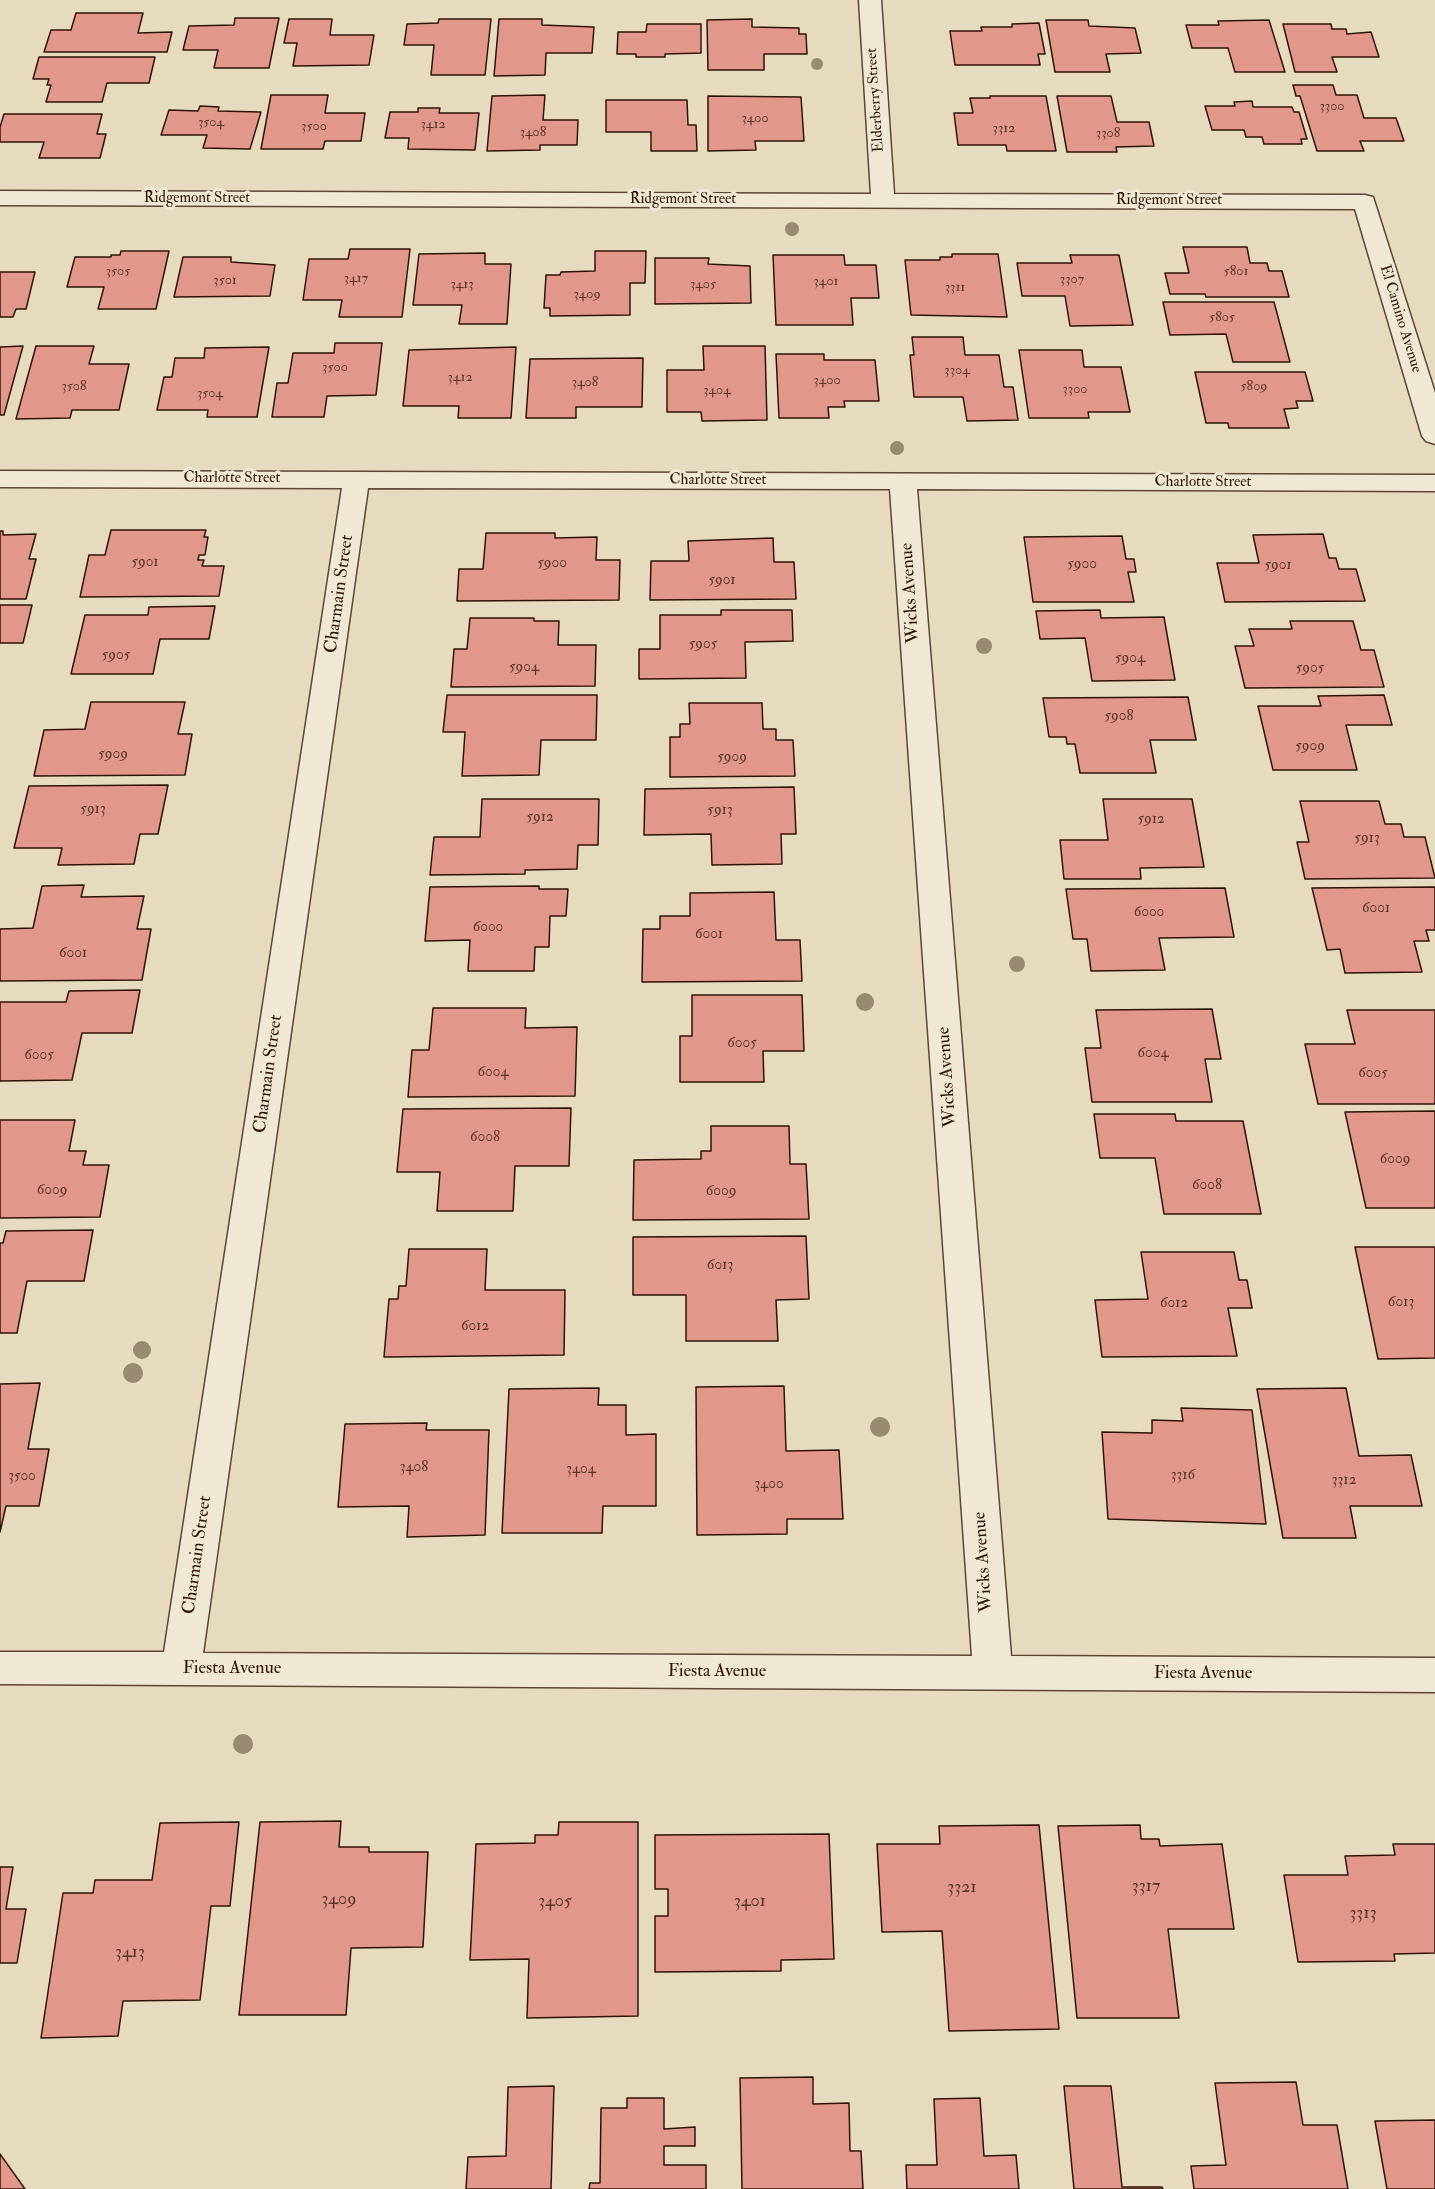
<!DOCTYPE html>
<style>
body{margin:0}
canvas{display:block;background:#e6dbbe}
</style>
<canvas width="1435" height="2189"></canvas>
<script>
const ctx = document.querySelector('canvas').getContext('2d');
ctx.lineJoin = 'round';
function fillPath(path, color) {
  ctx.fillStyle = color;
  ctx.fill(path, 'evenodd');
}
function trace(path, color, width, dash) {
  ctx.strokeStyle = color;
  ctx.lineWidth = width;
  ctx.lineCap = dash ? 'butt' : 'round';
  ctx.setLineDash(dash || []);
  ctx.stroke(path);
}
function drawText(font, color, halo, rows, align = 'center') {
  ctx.font = font + ' "IM FELL Double Pica",serif';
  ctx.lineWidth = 6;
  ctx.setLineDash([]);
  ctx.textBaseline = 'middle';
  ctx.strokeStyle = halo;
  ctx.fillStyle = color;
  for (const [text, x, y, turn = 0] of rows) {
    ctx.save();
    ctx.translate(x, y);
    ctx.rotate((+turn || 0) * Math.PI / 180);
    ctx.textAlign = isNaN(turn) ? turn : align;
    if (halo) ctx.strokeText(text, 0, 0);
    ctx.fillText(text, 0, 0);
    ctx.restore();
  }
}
const building = new Path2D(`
 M76,13H143L138,33L172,32L167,52H44L51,30H71Z
 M235,18H279L269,68H214L218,50H183L189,26L234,25Z
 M289,19H332L330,35H374L369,65L293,66L297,43H284Z
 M439,19H491L485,75H431L434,45H404L407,24L438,23Z
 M499,19H542V25L594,27L592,53H546L545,75L494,76Z
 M752,19V27L799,28V34H806L807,54H764V70H708L707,20Z
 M1046,20H1088L1089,26L1135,28L1141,53L1106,54L1110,72H1055Z
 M1269,20L1285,72H1235L1228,48H1192L1186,25H1219L1218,21Z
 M1039,23L1045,54H1038L1040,65H955L950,31H982L981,27H1012V24Z
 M647,24H701V53L665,54V57H636V54H617L618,32H646Z
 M1283,24H1331L1332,29H1346L1347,34L1371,32L1379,57H1332L1337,72H1295Z
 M39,57H155L149,83H107L102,102H46L51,85H47L49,79H33Z
 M1293,85H1333L1336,95H1357L1364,118H1396L1404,141H1360L1364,151H1317L1300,96H1296Z
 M271,95H328L325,113H365L361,141H325L323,149H261Z
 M545,95L543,120H578L577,145H540V150L487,151L492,96Z
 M708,96L801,97L804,141H755L756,150L708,151Z
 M990,96H1046L1056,151H1007L1006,145H958L954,113H973L970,98H990Z
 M1057,96H1111L1117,122H1149L1154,146L1116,147L1117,152H1067Z
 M606,100H687L688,125H696L697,151H651V132H606Z
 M1252,101L1253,107H1292L1294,112H1299L1307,139H1301L1302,144H1264L1262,137H1246L1244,130H1212L1205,106H1235L1234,102Z
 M200,106L219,107L218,111L261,112L250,149L203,148L207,135H161L169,110L198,111Z
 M418,108H440L439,113H479L475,150L408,149L409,138H385L390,112H418Z
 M4,114H102L97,134H106L100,158H39L44,142H0V127Z
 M1183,247H1247L1250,263H1267L1269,271H1282L1289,297H1206L1205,294H1170L1165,273H1189Z
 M350,249H410L402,317H339L342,300H303L309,259H348Z
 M121,251H169L156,309H98L104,287H67L75,257H111V255H120Z
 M595,251H646L645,283H630V315L550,316V308H544L546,275H560L561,272L595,271Z
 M485,253V264H511L507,324H459L462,305H413L419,254Z
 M952,254H998L1007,317L911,315L905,260H940V257H952Z
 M773,255H844L845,265H876L879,298H851L853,325H776Z
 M1070,255H1119L1133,325L1070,326L1065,296H1022L1017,263H1072Z
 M183,257H231V262L275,265L270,296L174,297Z
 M655,258H709L708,264L750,266L751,303L655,304Z
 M0,272H35L26,309H16L13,317H0Z
 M1163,302H1274L1290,362H1233L1226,334L1170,335Z
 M912,337H963L965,355H999L1004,387H1013L1018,420L967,421L963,397H914L910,355H914Z
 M335,343H382L376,395L327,396L324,417H272L277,383H288L293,353H334Z
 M23,346L4,415H0V347Z
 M36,346H94L89,364H129L119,410H72L70,418L16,419Z
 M703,346H765L767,420L702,421L701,412H667V370H704Z
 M269,347L257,417H207L208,410H157L164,377H172L175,358H204L205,348Z
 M516,347L511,418H458L459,406H403L409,350Z
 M1019,350H1082L1084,367H1121L1130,412H1088L1089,418H1029Z
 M776,354H824V360H875L879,401H844L845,407H828L829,418H779Z
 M643,358L642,407H576V418H526L530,359Z
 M1195,372H1305L1313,401H1296L1298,408L1284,409L1289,428H1229L1228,423H1206Z
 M111,530H206L204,537H208L205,555H199L198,560H204L202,566H224L219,596L80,597L89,555H105Z
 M0,531H3V535L36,534L29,559H36L26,599H0Z
 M486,533H555V538L597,537L596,560H620L619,600L457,601L459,569H483Z
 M1323,534L1329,558H1336L1339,569H1356L1365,601L1225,602L1217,563H1259L1253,535Z
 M1122,536L1126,559H1134L1136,572H1128L1134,602H1033L1024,537Z
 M773,538L774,562H794L796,599L650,600L651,561H689L688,541Z
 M0,605H32L23,643H0Z
 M215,606L209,639H160L153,674H71L85,615H148L149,607Z
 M721,610H792L793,641L745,642L746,678L639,679V649H660V615H721Z
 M1100,610L1101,618L1164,617L1175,680L1092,681L1085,638L1040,639L1036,611Z
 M470,618H534V621H559L558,645H596L595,686L451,687L454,649H467Z
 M1290,621H1353L1361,650H1374L1384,687L1245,688L1235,646H1254L1249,629H1292Z
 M447,695H597L596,740H541L539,775L462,776L465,732H443Z
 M1384,695L1392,725H1346L1357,770H1273L1258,706H1321L1318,696Z
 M1188,697L1196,740H1150L1156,773H1080L1075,744H1067L1066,737H1049L1043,698Z
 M91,702H185L178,734H192L185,775L34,776L44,730L85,729Z
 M689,703H762L763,729H776V740H793L795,776L670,777V737H680V724H690Z
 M168,785L158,834H140L134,864L58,865L62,848H14L29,786Z
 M794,787L796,834H781L782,864L712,865L711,834L644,835L645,789Z
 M482,799H599L598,845H578L577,869L525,870V874L430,875L434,837H480Z
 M1103,799H1192L1204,867L1140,868L1141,879H1064L1060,840H1108Z
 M1300,801H1379L1385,824H1401L1404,837H1425L1435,878L1305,879L1297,842H1309Z
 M84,885L81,897L144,896L137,929H151L142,980L0,981V929L33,928L42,886Z
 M539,886V889H568L566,916H550L549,947H535L534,971H468L470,940L425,941L430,887Z
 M1435,887V930H1426L1429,941H1414L1422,972L1345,973L1340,949L1327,950L1312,888Z
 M1225,888L1234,937L1159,938L1165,970L1091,971L1087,939H1073L1066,889Z
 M774,892L776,940H800L802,981L642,982L643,929H660V916H690V893Z
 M140,990L132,1033H82L72,1080L0,1081V1002H66L69,991Z
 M692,995H802L804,1051H763L764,1082H680V1036H692Z
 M433,1008H526L525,1028L577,1027L575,1096L408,1097L412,1050H429Z
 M1212,1009L1221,1059H1205L1212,1102H1092L1085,1048H1101L1096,1010Z
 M1347,1010H1435V1104H1318L1305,1044H1355Z
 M571,1108L569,1166H515L513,1211H437L440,1172H397L403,1109Z
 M1435,1111V1208H1366L1345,1112Z
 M1094,1114H1175L1176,1121H1243L1261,1214H1164L1155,1158H1100Z
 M0,1120H75L69,1151H86L83,1165H109L100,1217L0,1218Z
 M711,1126H789L790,1164H806L809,1219L633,1220L634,1160L701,1159V1151H711Z
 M93,1230L84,1281H27L17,1333H0V1243H3L6,1231Z
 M806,1236L809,1299L776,1300L778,1341H686V1295H633V1237Z
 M1355,1247H1435V1358L1378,1359Z
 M409,1249H487L485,1290H565L564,1355L384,1357L389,1299H398L399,1286H406Z
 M1141,1252H1234L1239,1280H1247L1252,1308H1228L1237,1356L1102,1357L1095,1300L1148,1299Z
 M40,1383L28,1449H49L39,1506H6L0,1532V1384Z
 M784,1386L786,1451L839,1450L843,1519H787V1534L697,1535L696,1387Z
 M599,1388L598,1405H626V1435L656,1434V1506H603L602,1533H502L509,1389Z
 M1346,1388L1359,1456L1411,1455L1422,1506H1350L1356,1538H1283L1257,1389Z
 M1181,1408L1252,1410L1266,1524L1108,1519L1102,1432L1152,1433V1420L1183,1421Z
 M427,1423L426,1430H489L485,1535L407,1537L409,1506L338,1507L345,1424Z
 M341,1821L339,1847H369V1852H428L423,1947L351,1948L346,2015H239L260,1822Z
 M239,1822L230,1906H211L200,2000L123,2001L118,2036L41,2038L63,1893H93L95,1880H152L160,1823Z
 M559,1822H638V2016L527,2018L529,1959L470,1960L476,1844L535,1843V1835H558Z
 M1039,1825L1059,2029L949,2031L942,1931L882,1932L877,1844H940L939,1826Z
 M1140,1825L1141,1839H1159L1160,1846L1222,1844L1234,1929H1168L1179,2018H1077L1058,1826Z
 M829,1834L834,1959L781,1960V1971L655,1972V1916H668V1889H655V1835Z
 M1393,1844H1435V1953L1394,1954L1395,1961L1298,1962L1284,1875H1348L1345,1856L1395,1855Z
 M0,1867H13L6,1909H26L17,1963H0Z
 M813,2077V2104L849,2103L850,2151H861L863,2189H742L740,2078Z
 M1296,2082L1303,2125H1337L1348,2189H1194L1191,2166L1226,2165L1215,2083Z
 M554,2086L551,2189H466L468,2157L506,2156L508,2087Z
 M1064,2086H1111L1122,2187H1162L1163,2189H1074Z
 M627,2098H664V2129L695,2127V2146H664V2165H706V2189H589L590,2183H600L601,2108H627Z
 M980,2098L984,2156L1016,2155L1019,2189H907L906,2165H937L934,2099Z
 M1435,2120V2189H1387L1375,2121Z
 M0,2154L25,2189H0Z`);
fillPath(building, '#e1988b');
trace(building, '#301307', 1.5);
const street = new Path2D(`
 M859,0H881L894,194L1365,195L1373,197L1435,393V444L1426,441L1422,436L1355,209L0,205V191L871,194Z
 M0,471L1435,475V491L917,489L1011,1656L1435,1658V1692L0,1684V1652H164L342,488L0,487ZM368,488L890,489L972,1656L203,1653Z`);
trace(street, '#5e4535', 3);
fillPath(street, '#efe8d5');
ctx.fillStyle = '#978a70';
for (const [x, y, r] of [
 [817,64,6],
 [792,229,7],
 [897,448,7],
 [984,646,8],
 [1017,964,8],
 [865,1002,9],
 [142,1350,9],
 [133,1373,10],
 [880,1427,10],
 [243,1744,10]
]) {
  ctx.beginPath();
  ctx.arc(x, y, r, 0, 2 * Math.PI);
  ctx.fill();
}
drawText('14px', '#5c3428', null, [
 ["3300",1332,107],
 ["3400",755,119],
 ["3504",211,123],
 ["3412",433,125],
 ["3500",314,127],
 ["3312",1004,129],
 ["3408",533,133],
 ["3308",1108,134],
 ["3505",118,272],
 ["5801",1236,272],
 ["3417",356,279],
 ["3307",1072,280],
 ["3501",225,281],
 ["3401",826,282],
 ["3413",462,285],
 ["3405",703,285],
 ["3311",955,288],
 ["3409",587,295],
 ["5805",1222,318],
 ["3500",335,368],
 ["3304",957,371],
 ["3412",460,378],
 ["3400",827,381],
 ["3408",585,383],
 ["3508",74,387],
 ["5809",1254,387],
 ["3300",1075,390],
 ["3404",717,391],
 ["3504",210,394]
]);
drawText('15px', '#301307', '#efe8d5', [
 ["Elderberry Street",876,100,-94],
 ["Ridgemont Street",197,199],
 ["Ridgemont Street",683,200],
 ["Ridgemont Street",1169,201],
 ["El Camino Avenue",1400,319,73],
 ["Charlotte Street",232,479],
 ["Charlotte Street",718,481],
 ["Charlotte Street",1203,483]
]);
drawText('15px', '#5c3428', null, [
 ["5901",145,563],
 ["5900",552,564],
 ["5900",1082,565],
 ["5901",1278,566],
 ["5901",722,581],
 ["5905",703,645],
 ["5905",116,656],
 ["5904",1130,659],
 ["5904",524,668],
 ["5905",1310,669],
 ["5908",1119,717],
 ["5909",1310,747],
 ["5909",113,755],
 ["5909",732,758],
 ["5913",93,810],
 ["5913",720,811],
 ["5912",540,818],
 ["5912",1151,820],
 ["5913",1367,839],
 ["6001",1376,909],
 ["6000",1149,913],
 ["6000",488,928],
 ["6001",709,935],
 ["6001",73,954],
 ["6005",742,1044],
 ["6004",1153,1054],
 ["6005",39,1056],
 ["6004",493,1073],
 ["6005",1373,1074],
 ["6008",485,1138],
 ["6009",1395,1160],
 ["6008",1207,1186],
 ["6009",52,1191],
 ["6009",721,1192],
 ["6013",720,1266],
 ["6013",1401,1303],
 ["6012",1174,1304],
 ["6012",475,1327],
 ["3408",414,1468],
 ["3404",581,1470],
 ["3316",1183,1476],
 ["3500",22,1477],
 ["3312",1344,1481],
 ["3400",769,1485]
]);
drawText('18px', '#301307', '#efe8d5', [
 ["Wicks Avenue",911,593,-94],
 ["Charmain Street",340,594,-82],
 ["Charmain Street",269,1074,-82],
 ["Wicks Avenue",948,1077,-94],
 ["Charmain Street",198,1555,-82],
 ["Wicks Avenue",984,1562,-94],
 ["Fiesta Avenue",232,1669],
 ["Fiesta Avenue",717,1672],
 ["Fiesta Avenue",1203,1674]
]);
drawText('18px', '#5c3428', null, [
 ["3317",1146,1887],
 ["3321",962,1888],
 ["3409",339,1900],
 ["3405",555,1902],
 ["3401",750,1902],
 ["3313",1363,1914],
 ["3413",130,1953]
]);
</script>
